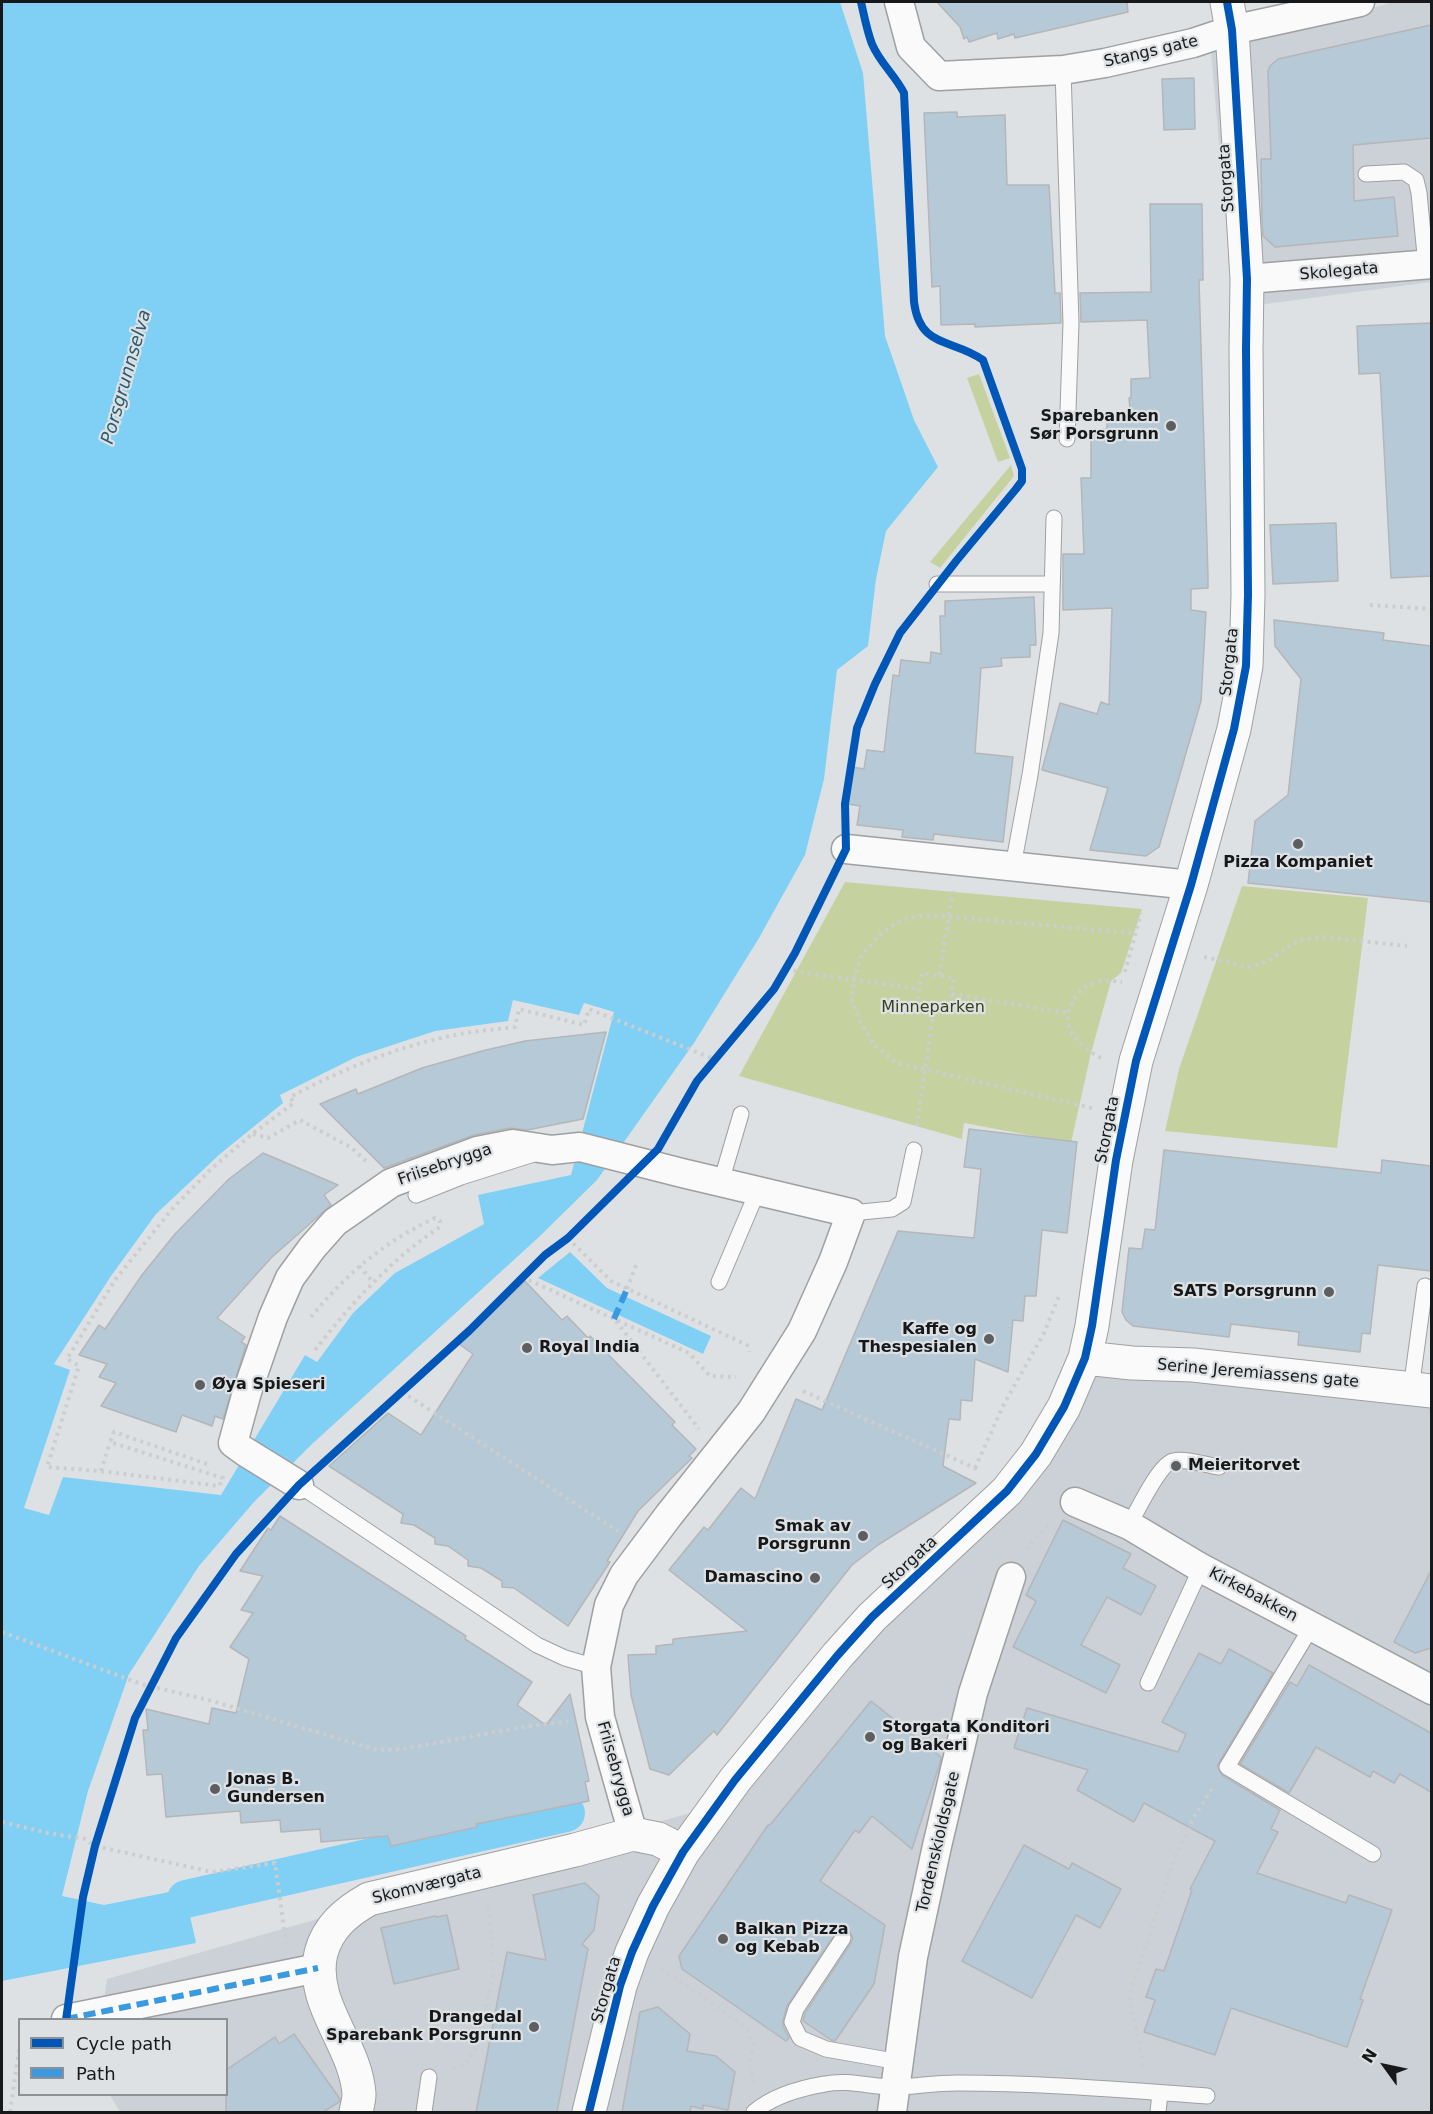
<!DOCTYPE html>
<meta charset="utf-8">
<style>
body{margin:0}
#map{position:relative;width:1433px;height:2114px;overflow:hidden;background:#dee1e3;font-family:"DejaVu Sans",sans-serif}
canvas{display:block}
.frame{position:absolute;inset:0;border:3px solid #171819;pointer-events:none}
.legend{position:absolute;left:18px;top:2018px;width:210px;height:78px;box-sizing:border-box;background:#dde1e4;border:2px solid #8e9193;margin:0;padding:8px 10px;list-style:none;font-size:18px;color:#171819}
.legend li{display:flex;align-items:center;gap:12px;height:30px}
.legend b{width:30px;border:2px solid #8e9193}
.north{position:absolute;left:1355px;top:2036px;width:60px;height:60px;-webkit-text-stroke:4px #dde1e4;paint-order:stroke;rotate:303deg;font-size:16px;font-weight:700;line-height:24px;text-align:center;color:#171819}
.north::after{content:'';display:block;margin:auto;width:21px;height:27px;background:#171819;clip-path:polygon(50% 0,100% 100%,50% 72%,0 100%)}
</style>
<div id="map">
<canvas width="1433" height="2114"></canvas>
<div class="frame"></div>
<ul class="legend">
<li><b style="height:8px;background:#0057b8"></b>Cycle path</li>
<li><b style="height:8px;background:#3b9adf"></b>Path</li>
</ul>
<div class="north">N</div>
</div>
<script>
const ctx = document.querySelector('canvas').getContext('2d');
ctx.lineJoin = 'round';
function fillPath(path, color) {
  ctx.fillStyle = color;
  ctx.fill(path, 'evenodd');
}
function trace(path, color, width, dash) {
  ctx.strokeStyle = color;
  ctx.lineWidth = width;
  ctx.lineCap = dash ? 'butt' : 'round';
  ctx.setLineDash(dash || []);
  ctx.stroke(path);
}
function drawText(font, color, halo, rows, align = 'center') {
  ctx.font = font + ' "DejaVu Sans",sans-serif';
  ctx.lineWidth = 4.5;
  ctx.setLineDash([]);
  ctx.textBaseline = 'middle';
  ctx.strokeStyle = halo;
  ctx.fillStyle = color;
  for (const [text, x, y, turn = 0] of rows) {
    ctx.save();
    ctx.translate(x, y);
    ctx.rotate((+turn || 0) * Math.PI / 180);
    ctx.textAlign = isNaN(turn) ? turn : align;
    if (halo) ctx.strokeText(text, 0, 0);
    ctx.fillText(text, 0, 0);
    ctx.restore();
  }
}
fillPath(new Path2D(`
 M1394,2H1431V282L1266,304L1233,301L1211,52Z
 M1082,1357L1431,1391V2112H120L110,2095L226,2094V2020H101L107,1979L697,1811L1042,1457Z`), '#cbd1d6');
fillPath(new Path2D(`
 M979,374L1010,458L998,462L967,378Z
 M1011,465L1014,476L940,568L930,562Z
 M845,882L1142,909L1121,973L1111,981L1091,1053L1071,1143L964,1123L962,1139L739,1076Z
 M1242,886L1368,898L1337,1148L1165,1131L1179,1069Z`), '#c5d2a0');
fillPath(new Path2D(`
 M2,2H840L863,73L885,336L914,420L938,467L886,531L876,579L868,646L837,670L824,779L805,855L759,938L694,1043L597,1180L539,1237L311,1445L254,1502L199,1566L129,1674L88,1791L62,1896L104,1905L184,1889L196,1943L2,1981V1986ZM513,1000L579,1015L584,1003L614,1012L571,1175L478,1195L484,1224L395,1273L353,1313L317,1362L305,1355L221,1495L63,1477L49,1515L24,1508L70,1370L54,1364L111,1276L156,1214L220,1154L283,1103L280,1095L356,1057L435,1031L508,1021Z
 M570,1252L607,1288L711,1336L703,1354L538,1278Z`), '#7fd0f4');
trace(new Path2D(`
 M186,1899L566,1813`), '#7fd0f4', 38);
const building = new Path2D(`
 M937,2H1127L1128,12L1015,38L1014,34L998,39L997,33L969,42L967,37L964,39L960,27Z
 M1431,25V138L1353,145L1354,201L1394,197L1398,236L1275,247L1263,236L1262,218L1261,159H1271L1268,71L1270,66L1278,59Z
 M1194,78L1195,129L1164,130L1162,79Z
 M957,112V117L1005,115L1007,185H1049L1055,293H1060L1061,323L975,327V324L941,325L940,286L932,287L924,113Z
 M1150,204H1202L1203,280H1199L1208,576V588L1191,589V610L1206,612L1201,701L1159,847L1146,856L1090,850L1108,788L1042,770L1060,703L1097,714L1101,702L1109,705L1112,608L1063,610V554H1084L1081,478H1091V430L1107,429V420H1131L1129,398H1131V379L1150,378L1147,320L1081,322L1080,293L1151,292Z
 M1431,323V576L1391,578L1380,373L1359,374L1357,326Z
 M1336,523L1338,581L1273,584L1270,525Z
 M1034,597L1036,645H1030V657L1001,658L1002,666L981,668L975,753L1013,757L1003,842L934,834L933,840L902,837L903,830L857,825L860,806L847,804L852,767L864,769L867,750L884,752L893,675L899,676L901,660L930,663L931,652L941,654L940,616H945V601Z
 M1274,620L1384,633L1383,640L1431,646V902L1248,883L1255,821L1288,795L1301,679L1275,646Z
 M606,1032L583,1119L527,1130L510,1128L474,1135L384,1168L320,1104L356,1089L358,1094L422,1068L482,1051L525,1041Z
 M969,1129L1077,1142L1067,1233L1042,1230L1036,1296H1025L1023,1321L1013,1320L1008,1372L975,1359L972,1401L961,1400L960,1420L949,1419L943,1466L976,1483L878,1545L852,1565L717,1735L714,1731L669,1775L650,1769L631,1695L628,1655L656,1654V1646L673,1644V1639L747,1631L669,1570L704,1527L708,1530L741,1488L755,1499L796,1399L822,1410L898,1231L974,1238L981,1169L964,1167Z
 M1164,1150L1381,1173L1382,1160L1431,1166V1271L1378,1265L1370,1334L1362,1333L1360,1352L1298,1345L1299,1332L1231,1324L1229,1337L1133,1326L1126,1320L1122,1312L1129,1248L1142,1249L1145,1229L1155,1230Z
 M263,1153L338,1185L324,1195L331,1205L271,1258L217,1318L245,1337L241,1342L246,1345L223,1419L215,1416L212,1426L182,1415L176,1432L101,1406L116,1383L99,1377L107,1364L79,1355L99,1325L105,1329L142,1275L175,1234L229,1179Z
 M525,1281L562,1320L567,1316L588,1338L590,1336L675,1422L672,1425L696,1449L689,1456L692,1458L638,1511L607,1561L610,1562L568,1626L514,1588L502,1587V1581L481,1568L468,1566V1560L448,1546L435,1544V1538L414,1525L401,1523L403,1514L329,1466L388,1413L421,1435L473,1354L459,1344Z
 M280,1516L466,1636L465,1639L532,1682L517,1705L546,1725L570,1694L589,1781L585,1782L589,1801L476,1824L477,1827L391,1846L388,1836L321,1842L320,1829L281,1832L280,1820L241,1823L240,1811L166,1817L162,1774L147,1775L143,1730H148L146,1709L209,1724L212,1708L236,1713L249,1659L230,1647L253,1613L241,1610L263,1576L240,1571L268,1528L271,1530Z
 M1063,1520L1131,1554L1123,1568L1156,1586L1141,1615L1107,1597L1081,1645L1120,1665L1106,1693L1013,1647L1036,1601L1026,1595Z
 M1431,1571V1648L1415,1653L1394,1642Z
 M1229,1649L1273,1673L1217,1766L1222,1775L1280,1810L1271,1829L1278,1832L1257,1873L1346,1903L1349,1895L1392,1910L1360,1999L1363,2000L1347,2047L1231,2008L1215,2055L1144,2032L1155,2000L1146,1997L1156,1969L1164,1971L1192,1890L1190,1889L1215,1841L1144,1803L1134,1822L1077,1790L1088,1770L1014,1748L1027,1708L1178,1752L1186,1734L1162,1722L1199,1653L1221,1664Z
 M1309,1665L1431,1733V1792L1400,1774L1394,1783L1373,1771L1370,1777L1316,1747L1289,1793L1240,1764L1290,1682L1297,1686Z
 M871,1701L941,1757L940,1763L912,1849L872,1816L859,1833L855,1830L820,1881L885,1925L874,1984L835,2041L831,2040L803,2021L805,2013L851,1943L853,1938L849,1930L843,1928L838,1930L787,2006L783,2020V2026L789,2038L786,2041L682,1969L679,1956L768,1825H770Z
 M1024,1845L1069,1869L1072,1863L1121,1889L1100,1928L1076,1915L1032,1998L962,1961Z
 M585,1883L599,1896L594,1930L582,1944L588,1949L557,2112H476L507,1952L546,1960L533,1895Z
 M447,1915L459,1969L394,1984L381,1928L435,1916L437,1917Z
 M658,2007L690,2034L687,2051L716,2056L735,2072L728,2110L703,2105V2109L691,2106L690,2112H622L640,2012Z
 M294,2034L340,2099L339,2102L323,2112H226V2070L275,2037L279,2044Z`);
fillPath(building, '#b6c9d6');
trace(building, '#b4b6b8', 1.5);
const lane = new Path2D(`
 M1063,70L1071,323L1067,439
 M1366,174L1404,172L1416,180L1419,193L1426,265
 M937,584H1052
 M1013,866L1030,775L1051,633L1054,518
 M721,1182L741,1114
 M416,1195L461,1177L534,1154
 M851,1213L892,1209L903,1202L914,1150
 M719,1282L758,1190
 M1411,1389L1425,1286
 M299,1485L537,1645L565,1658L596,1667
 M1129,1525C1137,1512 1159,1464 1173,1461C1187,1458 1205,1465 1219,1467
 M1312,1626L1227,1767L1373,1854
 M1148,1683L1201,1568
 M843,1938L796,2009L792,2022L800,2038L826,2049L899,2062
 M424,2112L429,2077
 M754,2112C773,2096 801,2088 825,2084C850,2079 873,2088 898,2087C917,2086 937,2083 957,2083C1040,2083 1123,2090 1207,2096
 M1158,2112L1160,2093`);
const street = new Path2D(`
 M899,2L911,47L939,76L1063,70L1105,63L1193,43L1232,30L1360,2
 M1247,279L1432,264
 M846,849L1191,885
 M299,1485L244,1451L233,1443L247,1392L273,1317L290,1278L312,1248L335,1222L391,1183L477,1151L513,1144L552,1150L580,1147L682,1173L851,1213L833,1262L802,1331L751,1412L669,1515L624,1575L609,1605L596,1667L600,1717L633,1834
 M1075,1502L1129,1525L1201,1568L1432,1690
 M66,2019L318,1968
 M892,2112L913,1957L937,1846L973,1693L1011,1577`);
const secondary = new Path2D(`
 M1085,1358L1132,1363L1193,1365L1432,1391
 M356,2112C357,2107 359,2100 359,2094C356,2045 309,2003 321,1953C328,1927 346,1912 369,1899L575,1850L633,1834L658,1839L683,1852
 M589,2112L620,1986L632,1952L653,1906L683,1852L735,1780L837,1656L872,1617L1007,1491L1036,1454L1064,1407L1085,1358L1092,1326L1116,1160L1136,1061L1191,885L1234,729L1246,666L1248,595L1246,349L1247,279L1232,30L1227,2`);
trace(lane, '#9ea0a1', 17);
trace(street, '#9ea0a1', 31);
trace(secondary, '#9ea0a1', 35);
trace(new Path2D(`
 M1370,605L1432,609
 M1204,957L1250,967L1268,961L1299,940L1323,937L1407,946
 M786,969L806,973L919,989
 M1125,972L1141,913
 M952,994L1067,1013
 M934,1009L949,1012L954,978L939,976
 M1101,1058C1078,1046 1056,1023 1075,998C1080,991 1085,986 1093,983C1101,979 1113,981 1122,982
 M1092,1108L897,1063L875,1046L861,1023L852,1000L854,979L861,957L878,936L901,920L926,915L1135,933
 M917,1126L934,1009L917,1006L922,973L939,976L953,891
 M253,1134L268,1138L300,1120L352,1148L366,1161
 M568,1238L611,1281L747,1345L749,1352
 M359,1266L373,1282
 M522,1277L689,1353L710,1376L736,1377
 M627,1289L636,1265
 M311,1317C345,1275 385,1241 435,1218L440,1221V1227C390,1260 351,1304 315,1350
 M616,1321L699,1429
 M803,1391L977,1469
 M402,1392L618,1531
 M207,1464L114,1432L110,1442L223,1478L219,1486L101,1471L47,1467L79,1366L67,1359L115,1280L173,1208L211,1169L252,1134L294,1103L290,1097C341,1070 393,1048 450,1036C471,1031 493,1030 515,1027L519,1009L584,1025L589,1009L714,1059
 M975,1468L1003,1406L1044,1333L1059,1296
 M101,1471L110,1442
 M1027,1550L1037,1535L1052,1522
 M2,1632L141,1684L212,1701L377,1750L403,1749L523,1727L568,1721
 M2,1822L48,1833L85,1839L95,1846L212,1872L275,1863L286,1943
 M661,1969L688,1986L746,2028L753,2045L750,2063L754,2083
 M1144,2066L1129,1996L1175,1857L1194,1817L1213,1787
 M453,2069L464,2065L475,2051L493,1977L492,1940L487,1905
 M10,2112L20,2043`), '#cdcdce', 4, [3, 4.5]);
trace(lane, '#fafafb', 15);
trace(street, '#fafafb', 28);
trace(secondary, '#fafafb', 33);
trace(new Path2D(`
 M614,1319L627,1289
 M66,2019L318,1968`), '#3b9adf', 6, [12, 6]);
trace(new Path2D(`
 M66,2020L83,1897L95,1846L135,1718L176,1638L236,1554L299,1485L470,1330L545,1255L568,1238L658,1149L697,1081L774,989L795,953L846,849L845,804L857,728L875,684L900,633L957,560L1016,489L1022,481V469L983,360C952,338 920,349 914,302L904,93C895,75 880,63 872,44C867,31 864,15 861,2
 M589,2112L620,1986L632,1952L653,1906L683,1852L735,1780L837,1656L872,1617L1007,1491L1036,1454L1064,1407L1085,1358L1092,1326L1116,1160L1136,1061L1191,885L1234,729L1246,666L1248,595L1246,349L1247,279L1232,30L1227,2`), '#0057b8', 8);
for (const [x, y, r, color] of [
 [1171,426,6,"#5d5e60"],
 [1298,844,6,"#5d5e60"],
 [1329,1292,6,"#5d5e60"],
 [989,1339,6,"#5d5e60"],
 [527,1348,6,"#5d5e60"],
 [200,1385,6,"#5d5e60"],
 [1176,1466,6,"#5d5e60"],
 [863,1536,6,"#5d5e60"],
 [815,1578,6,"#5d5e60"],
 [870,1737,6,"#5d5e60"],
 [215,1789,6,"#5d5e60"],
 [723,1939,6,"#5d5e60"],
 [534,2027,6,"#5d5e60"]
]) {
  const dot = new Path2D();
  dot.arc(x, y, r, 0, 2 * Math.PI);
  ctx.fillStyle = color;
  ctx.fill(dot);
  trace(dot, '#dde1e4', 2);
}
drawText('16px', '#171819', '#dde1e4', [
 ["Stangs gate",1151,52,-13],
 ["Storgata",1227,178,-94],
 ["Skolegata",1339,272,-5],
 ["Storgata",1230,662,-84],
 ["Storgata",1108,1130,-79],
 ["Friisebrygga",445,1165,-19],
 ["Serine Jeremiassens gate",1258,1374,5],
 ["Storgata",910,1563,-43],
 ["Kirkebakken",1253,1595,28],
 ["Friisebrygga",615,1769,74],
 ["Tordenskioldsgate",939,1842,-77],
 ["Skomværgata",427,1886,-14],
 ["Storgata",607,1990,-74]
]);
drawText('bold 16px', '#171819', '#dde1e4', [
 ["Sparebanken",1159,417],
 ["Sør Porsgrunn",1159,435],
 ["Pizza Kompaniet",1298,863,"center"],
 ["SATS Porsgrunn",1317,1292],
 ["Kaffe og",977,1330],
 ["Thespesialen",977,1348],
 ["Royal India",539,1348,"left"],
 ["Øya Spieseri",212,1385,"left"],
 ["Meieritorvet",1188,1466,"left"],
 ["Smak av",851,1527],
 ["Porsgrunn",851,1545],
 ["Damascino",803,1578],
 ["Storgata Konditori",882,1728,"left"],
 ["og Bakeri",882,1746,"left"],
 ["Jonas B.",227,1780,"left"],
 ["Gundersen",227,1798,"left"],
 ["Balkan Pizza",735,1930,"left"],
 ["og Kebab",735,1948,"left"],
 ["Drangedal",522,2018],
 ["Sparebank Porsgrunn",522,2036]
], 'right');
drawText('16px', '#384017', '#dde1e4', [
 ["Minneparken",933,1008]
]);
drawText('italic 18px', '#2c5b70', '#dde1e4', [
 ["Porsgrunnselva",127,377,-74]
]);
</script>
